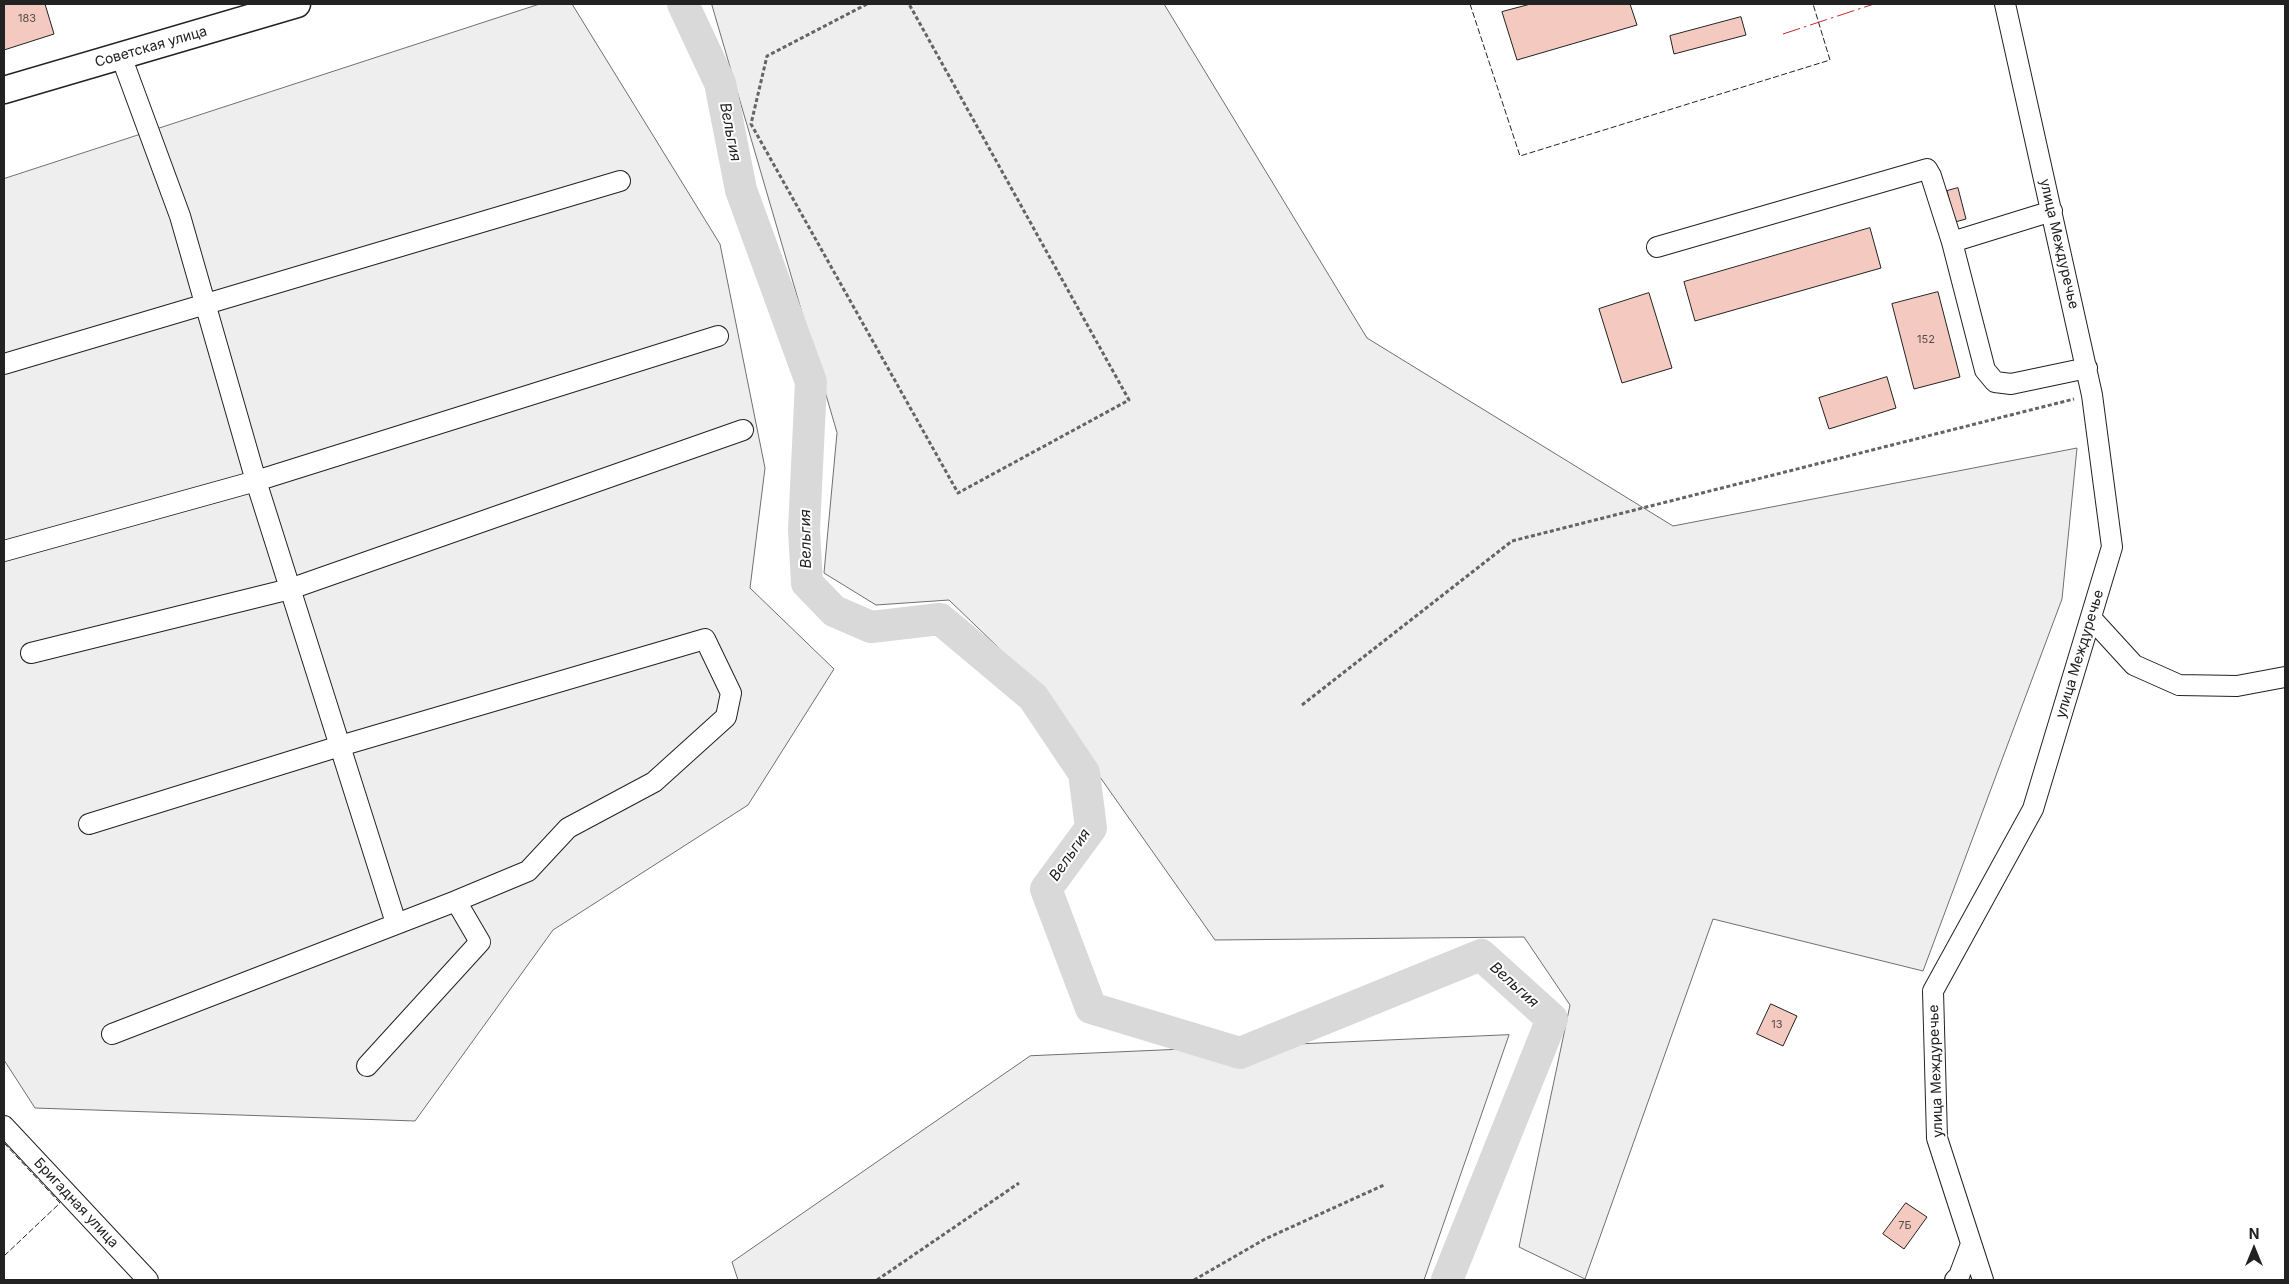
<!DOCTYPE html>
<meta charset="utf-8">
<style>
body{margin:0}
#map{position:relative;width:2289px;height:1284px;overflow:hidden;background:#fff;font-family:Inter,sans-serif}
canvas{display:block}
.frame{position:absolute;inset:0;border:5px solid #222;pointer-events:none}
.north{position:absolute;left:2229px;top:1224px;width:50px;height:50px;-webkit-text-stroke:4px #fff;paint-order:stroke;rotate:0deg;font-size:14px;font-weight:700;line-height:20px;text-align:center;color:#222}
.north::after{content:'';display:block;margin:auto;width:18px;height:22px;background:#222;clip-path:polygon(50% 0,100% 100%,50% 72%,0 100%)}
</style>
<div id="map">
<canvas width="2289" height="1284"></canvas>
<div class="frame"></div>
<div class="north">N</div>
</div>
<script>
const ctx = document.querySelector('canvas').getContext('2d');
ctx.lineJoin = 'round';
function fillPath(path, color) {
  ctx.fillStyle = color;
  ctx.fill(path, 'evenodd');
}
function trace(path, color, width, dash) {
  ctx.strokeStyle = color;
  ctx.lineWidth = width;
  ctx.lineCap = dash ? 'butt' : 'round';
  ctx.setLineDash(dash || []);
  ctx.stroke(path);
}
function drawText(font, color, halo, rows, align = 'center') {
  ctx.font = font + ' Inter,sans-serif';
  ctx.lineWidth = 4;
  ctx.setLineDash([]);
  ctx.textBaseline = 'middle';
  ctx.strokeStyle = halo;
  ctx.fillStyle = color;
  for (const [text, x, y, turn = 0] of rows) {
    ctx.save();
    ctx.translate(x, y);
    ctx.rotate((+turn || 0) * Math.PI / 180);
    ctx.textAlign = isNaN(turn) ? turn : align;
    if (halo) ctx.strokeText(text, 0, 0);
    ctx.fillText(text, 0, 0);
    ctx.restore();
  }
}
const green = new Path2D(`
 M540,4H572L720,244L765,468L750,588L834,669L748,805L553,930L415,1121L35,1108L4,1060V179Z
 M712,4H1164L1367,338L1673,526L2077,448L2062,599L1923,971L1713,919L1585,1279L1519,1247L1570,1005L1524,937L1215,940L1030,678L949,600L876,605L824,573L837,433Z
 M1509,1035L1424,1280H738L732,1262L1030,1056Z`);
fillPath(green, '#eee');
trace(green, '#6f6f6f', 1);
trace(new Path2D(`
 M683,4L720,83L741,190L811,382L804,530L807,583L834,611L871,627L940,619L1033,697L1084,773L1091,828L1046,889L1091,1008L1240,1053L1481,955L1552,1019L1447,1280`), '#d9d9d9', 32);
const building = new Path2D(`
 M4,4H45L54,34L4,50Z
 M1531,4H1630L1637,25L1517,60L1502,12Z
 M1741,17L1746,35L1674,54L1670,36Z
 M1958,188L1966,219L1955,222L1947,191Z
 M1870,228L1881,268L1695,321L1684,282Z
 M1938,292L1960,377L1914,389L1892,304Z
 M1649,293L1672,368L1622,383L1599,309Z
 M1887,377L1896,408L1829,429L1819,398Z
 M1771,1004L1797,1016L1783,1046L1757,1034Z
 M1906,1203L1927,1217L1904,1249L1883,1234Z`);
fillPath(building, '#f3c9c0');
trace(building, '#222', 1);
const minor = new Path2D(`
 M121,56L180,216L256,481L396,923
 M2052,211L1952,242L1985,370L1995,382L2011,384L2087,368
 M1657,247L1927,169L1931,176L1952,242
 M4,364L620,181
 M4,551L256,481L718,336
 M2091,618L2134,665L2179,685L2237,686L2285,677
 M31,653L290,589L743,430
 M89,824L340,746L705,639L731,693L726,717L654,782L568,828L528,871L456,901
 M112,1034L456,901L480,942L367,1066
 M4,1126L148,1280
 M1955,1280L1959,1276L1971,1244
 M1983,1280L1937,1138L1933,991L2033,809L2112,547L2092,395L2005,4`);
const major = new Path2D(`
 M4,90L297,4`);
trace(minor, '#222', 22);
trace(major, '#222', 29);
trace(new Path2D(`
 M867,4L767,56L751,124L958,493L1129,400L909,4
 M1302,705L1512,541L2074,399
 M877,1280L1019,1183
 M1194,1280L1265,1239L1384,1185`), '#646464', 3, [4, 2.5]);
trace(minor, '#fff', 20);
trace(major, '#fff', 26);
trace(new Path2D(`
 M1470,4L1520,156L1830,60L1813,4
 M4,1143L60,1203L4,1256`), '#222', 1, [6, 2.5]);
trace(new Path2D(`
 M1783,34L1874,4`), '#c62828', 1, [18, 4, 2.5, 4]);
drawText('11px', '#564c4a', null, [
 ["183",27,19],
 ["152",1926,340],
 ["13",1777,1025],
 ["7Б",1905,1226]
]);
drawText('14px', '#222', '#fff', [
 ["Советская улица",151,47,-16],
 ["улица Междуречье",2059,244,77],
 ["улица Междуречье",2080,654,-73],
 ["улица Междуречье",1936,1071,-92],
 ["Бригадная улица",76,1203,47]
]);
drawText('italic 15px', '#222', '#fff', [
 ["Вельгия",730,132,79],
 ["Вельгия",806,539,-91],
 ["Вельгия",1070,855,-55],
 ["Вельгия",1514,985,42]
]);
</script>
